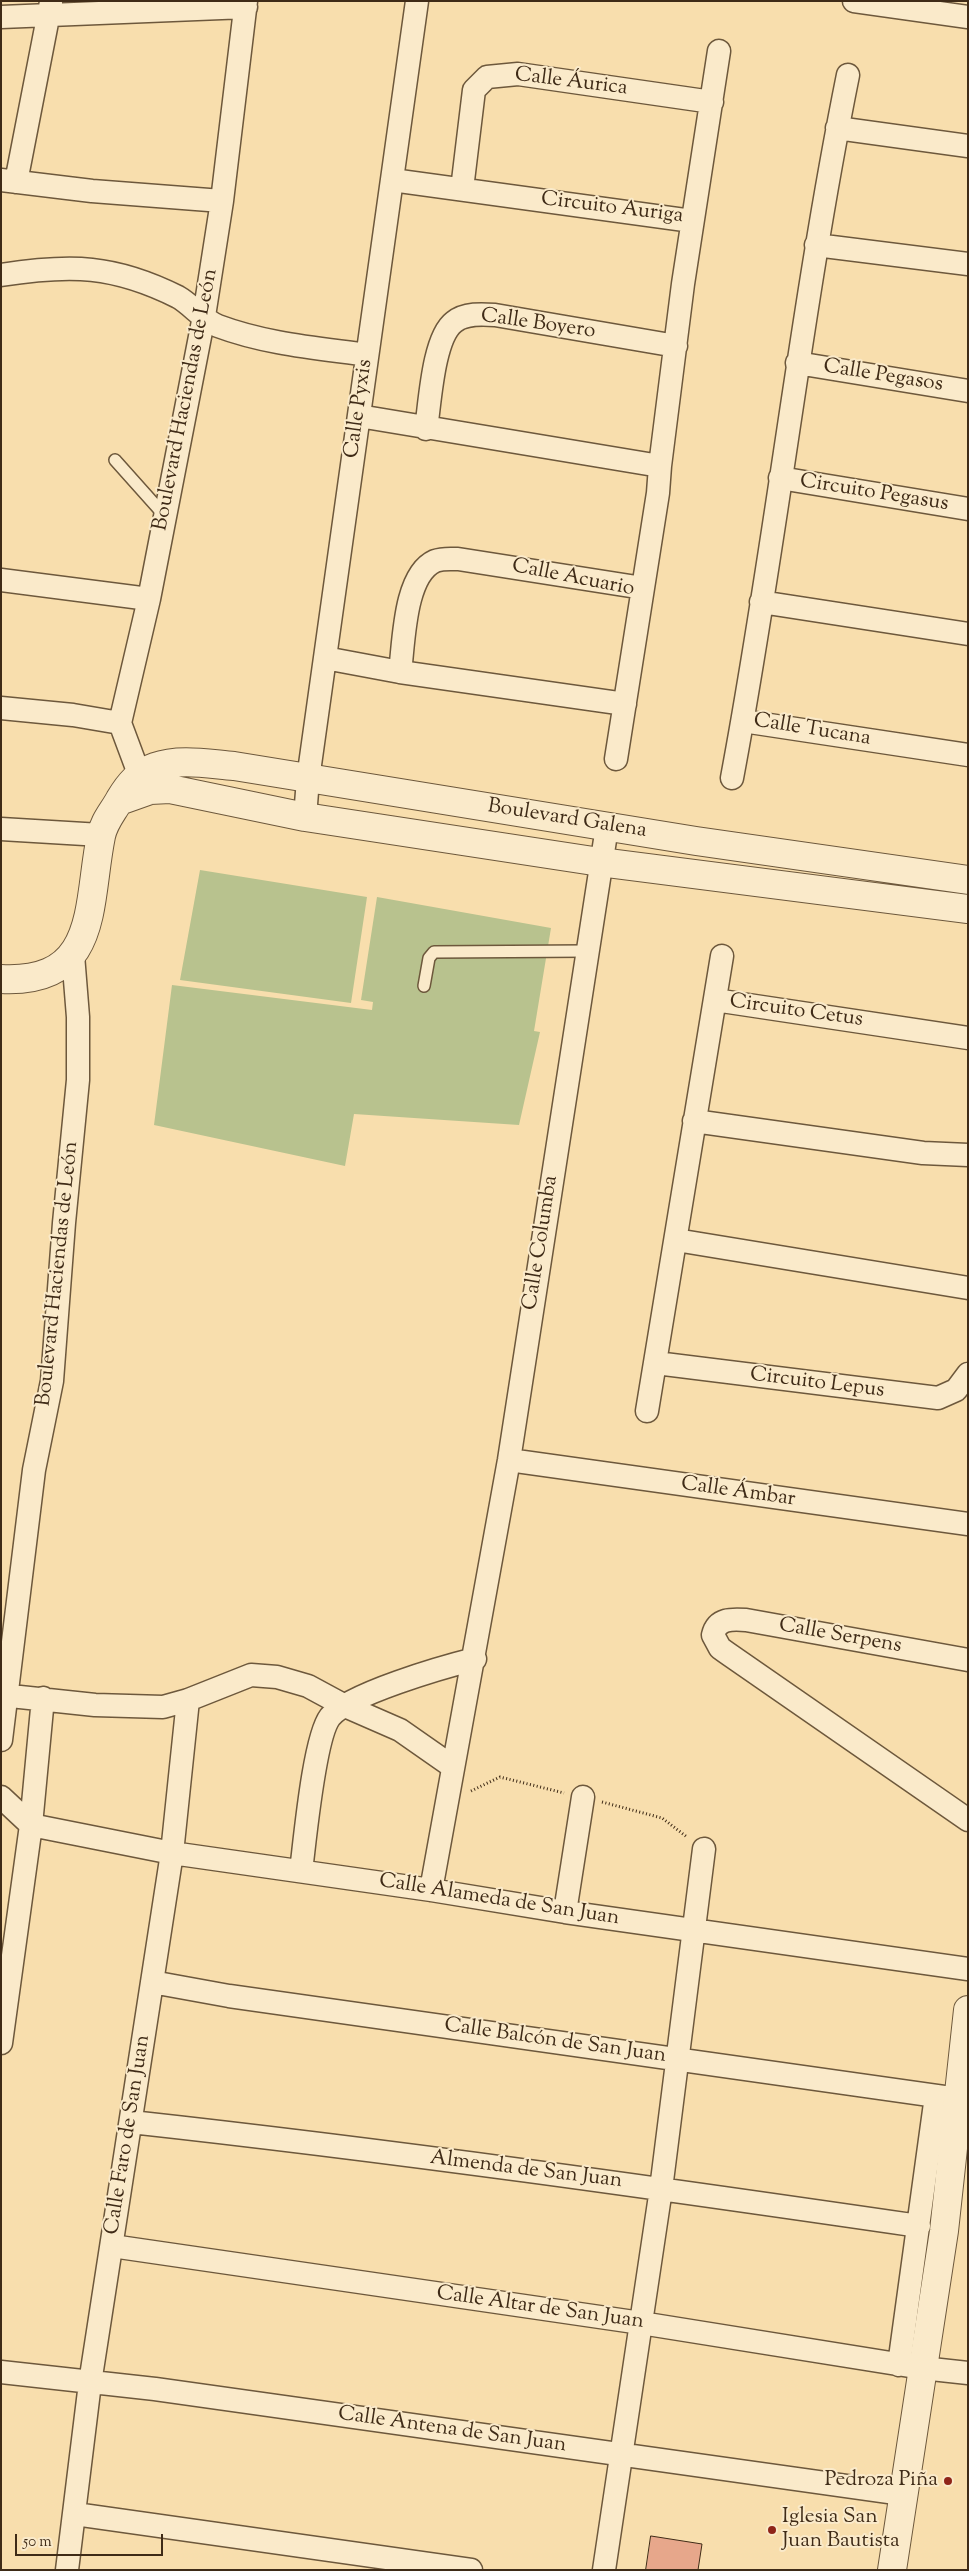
<!DOCTYPE html>
<meta charset="utf-8">
<style>
body{margin:0}
#map{position:relative;width:969px;height:2571px;overflow:hidden;background:#f8dead;font-family:"Sorts Mill Goudy",serif}
canvas{display:block}
.frame{position:absolute;inset:0;border:2px solid #3f2b17;pointer-events:none}
.scale{position:absolute;left:15px;top:2534px;width:148px;height:22px;box-sizing:border-box;border:2px solid #3f2b17;border-top:0;padding-left:6px;font-size:15px;line-height:18px;white-space:nowrap;color:#3f2b17;-webkit-text-stroke:4px #faeaca;paint-order:stroke}
</style>
<div id="map">
<canvas width="969" height="2571"></canvas>
<div class="frame"></div>
<div class="scale">50 m</div>
</div>
<script>
const ctx = document.querySelector('canvas').getContext('2d');
ctx.lineJoin = 'round';
function fillPath(path, color) {
  ctx.fillStyle = color;
  ctx.fill(path, 'evenodd');
}
function trace(path, color, width, dash) {
  ctx.strokeStyle = color;
  ctx.lineWidth = width;
  ctx.lineCap = dash ? 'butt' : 'round';
  ctx.setLineDash(dash || []);
  ctx.stroke(path);
}
function drawText(font, color, halo, rows, align = 'center') {
  ctx.font = font + ' "Sorts Mill Goudy",serif';
  ctx.lineWidth = 4;
  ctx.setLineDash([]);
  ctx.textBaseline = 'middle';
  ctx.strokeStyle = halo;
  ctx.fillStyle = color;
  for (const [text, x, y, turn = 0] of rows) {
    ctx.save();
    ctx.translate(x, y);
    ctx.rotate((+turn || 0) * Math.PI / 180);
    ctx.textAlign = isNaN(turn) ? turn : align;
    if (halo) ctx.strokeText(text, 0, 0);
    ctx.fillText(text, 0, 0);
    ctx.restore();
  }
}
fillPath(new Path2D(`
 M200,870L367,897L351,1003L180,980Z
 M377,897L551,928L534,1031L540,1032L519,1125L354,1114L345,1166L154,1125L172,985L372,1010L373,1002L361,1000Z`), '#b8c28e');
const building = new Path2D(`
 M651,2536L702,2544L698,2570H646Z`);
fillPath(building, '#e7a78b');
trace(building, '#3f2b17', 1);
const service = new Path2D(`
 M115,460L165,516
 M424,986L429,958L434,952L587,951`);
const minor = new Path2D(`
 M854,1L968,17
 M1,17L246,7
 M837,128L968,146
 M1,180L92,191L222,201
 M392,180L692,221
 M16,182L51,2
 M462,189L474,90L487,77L518,74L712,102
 M816,245L968,264
 M1,275C71,264 114,265 178,297C192,305 203,320 218,326C266,344 317,348 367,355
 M797,363L968,391
 M359,416L660,466
 M426,429C430,403 433,338 454,322C465,313 482,314 495,315L676,346
 M780,478L968,509
 M1,580L149,599
 M761,602L968,634
 M325,658L400,672L625,704
 M400,672C404,642 404,575 435,561C443,558 450,559 458,559L643,588
 M1,708L73,715L120,723
 M743,721L968,755
 M616,759L658,493L660,466L683,284L719,51
 M732,778C776,544 801,308 848,75
 M145,790L120,723L149,599L204,316L222,201L246,1
 M305,817L308,779L417,1
 M1,829L101,835
 M715,1000L968,1038
 M694,1121L923,1153L968,1155
 M676,1240L968,1288
 M656,1363L938,1398L956,1390L968,1374
 M647,1411L722,956
 M509,1460L968,1524
 M968,1660L746,1620C732,1619 717,1618 713,1635L720,1648L727,1653L968,1820
 M1,1695L95,1705L163,1707L188,1700L251,1675L277,1677L308,1686L345,1706L400,1730L453,1767
 M1,1740L34,1470L52,1381L64,1223L78,1080V1017L73,955
 M1,1797L31,1825L172,1853L431,1890L565,1912L968,1969
 M301,1871C305,1840 314,1738 330,1717C349,1694 443,1667 475,1659
 M431,1890L509,1460L607,827
 M565,1912L583,1797
 M152,1982L229,1996L958,2099
 M1,2043L31,1825L43,1698
 M131,2122C395,2151 657,2188 919,2226
 M112,2246L641,2323L922,2368L968,2373
 M899,2365L936,2096
 M1,2372L155,2389L903,2494
 M75,2514L471,2570
 M67,2570L90,2383L172,1853L188,1700
 M604,2570L661,2189L704,1849`);
const tertiary = new Path2D(`
 M119,801L150,790L170,789L305,817L600,862L968,909
 M1,979C100,984 87,904 101,836C104,821 113,812 120,799C129,784 138,773 155,767C179,758 209,764 234,766L696,841L968,880
 M892,2570L944,2231L968,2010`);
trace(service, '#6d583c', 14);
trace(minor, '#6d583c', 25);
trace(tertiary, '#6d583c', 30);
trace(new Path2D(`
 M471,1791L500,1777L564,1793
 M602,1802L662,1818L687,1837`), '#3f2b17', 3, [1, 2.5]);
trace(service, '#faeaca', 11);
trace(minor, '#faeaca', 22);
trace(tertiary, '#faeaca', 28);
for (const [x, y, r, color] of [
 [948,2481,5,"#8f2418"],
 [772,2530,5,"#8f2418"]
]) {
  const dot = new Path2D();
  dot.arc(x, y, r, 0, 2 * Math.PI);
  ctx.fillStyle = color;
  ctx.fill(dot);
  trace(dot, '#faeaca', 2);
}
drawText('21px', '#3f2b17', '#faeaca', [
 ["Calle Áurica",571,83,7],
 ["Circuito Auriga",612,209,7],
 ["Calle Boyero",538,325,8],
 ["Calle Pegasos",883,377,9],
 ["Boulevard Haciendas de León",187,400,-79],
 ["Calle Pyxis",360,409,-82],
 ["Circuito Pegasus",874,494,9],
 ["Calle Acuario",573,579,11],
 ["Calle Tucana",812,731,9],
 ["Boulevard Galena",567,820,9],
 ["Circuito Cetus",796,1012,8],
 ["Calle Columba",542,1243,-81],
 ["Boulevard Haciendas de León",59,1274,-84],
 ["Circuito Lepus",817,1384,7],
 ["Calle Ámbar",738,1493,8],
 ["Calle Serpens",840,1637,10],
 ["Calle Alameda de San Juan",499,1901,9],
 ["Calle Balcón de San Juan",555,2042,8],
 ["Calle Faro de San Juan",129,2135,-81],
 ["Almenda de San Juan",526,2171,7],
 ["Calle Altar de San Juan",540,2309,8],
 ["Calle Antena de San Juan",452,2431,8]
]);
drawText('21px', '#3f2b17', '#faeaca', [
 ["Pedroza Piña",938,2481],
 ["Iglesia San",782,2518,"left"],
 ["Juan Bautista",782,2542,"left"]
], 'right');
</script>
